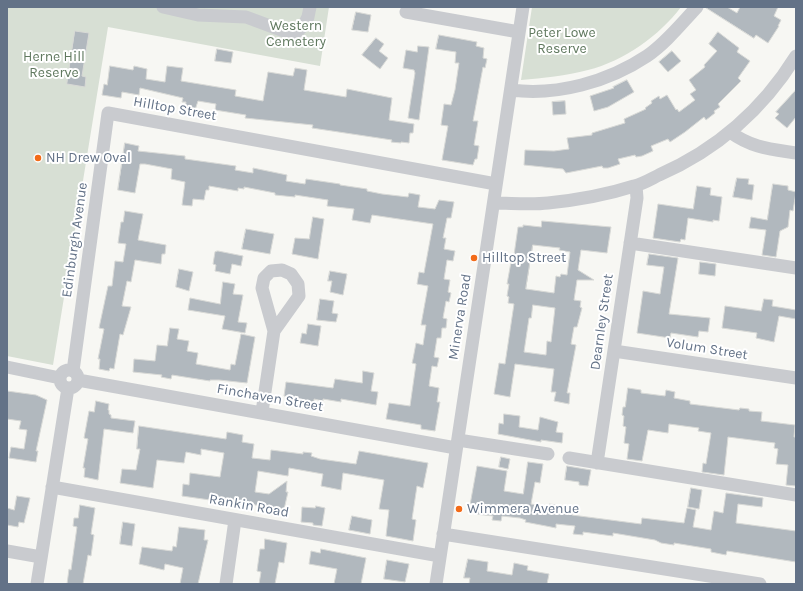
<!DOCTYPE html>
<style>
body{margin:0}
#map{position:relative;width:803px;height:591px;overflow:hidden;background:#f7f7f3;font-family:Karla,sans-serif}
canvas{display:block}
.frame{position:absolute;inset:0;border:8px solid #637287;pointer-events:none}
</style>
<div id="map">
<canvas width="803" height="591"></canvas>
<div class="frame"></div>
</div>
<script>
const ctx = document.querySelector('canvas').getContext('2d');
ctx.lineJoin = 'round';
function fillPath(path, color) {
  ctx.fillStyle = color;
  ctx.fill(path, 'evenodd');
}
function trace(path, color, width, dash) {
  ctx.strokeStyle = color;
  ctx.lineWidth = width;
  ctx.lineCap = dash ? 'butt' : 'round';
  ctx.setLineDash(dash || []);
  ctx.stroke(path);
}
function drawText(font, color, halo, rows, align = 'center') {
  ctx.font = font + ' Karla,sans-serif';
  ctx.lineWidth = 4;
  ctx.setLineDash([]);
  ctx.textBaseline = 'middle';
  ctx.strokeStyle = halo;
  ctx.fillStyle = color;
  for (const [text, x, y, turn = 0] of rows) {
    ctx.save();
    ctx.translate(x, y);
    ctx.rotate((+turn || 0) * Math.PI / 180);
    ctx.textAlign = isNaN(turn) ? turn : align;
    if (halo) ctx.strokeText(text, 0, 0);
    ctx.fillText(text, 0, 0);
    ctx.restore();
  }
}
fillPath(new Path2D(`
 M7,7H329L320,66L108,27L53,365L7,356Z
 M532,7H681C659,36 624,61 588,70C566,76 543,78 521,80Z`), '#d7dfd4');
const building = new Path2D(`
 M705,7H727L737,13L740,7H778L774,16L781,20L778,26H779L768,43L756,35L754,38Z
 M356,12L371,15L368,32L352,30Z
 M75,31L89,33L82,76L86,77L85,87L67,84Z
 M718,32L739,48L737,52L750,61L738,78L741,81L718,104L720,107L714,111L715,113L706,120L704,117L685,132L670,142L668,139L651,146L653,151L642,156L636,157L635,155L618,159L620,164L608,168H603L602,166L566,173L563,169L524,165L525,150L554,151L569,149L567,138L592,135V133L625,123L624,119L646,109L645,108L652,103L651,101L659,96L660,99L667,95L676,110L677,109L679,112L695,100L690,94L696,90L689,80L705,67L704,65L717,51L709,44Z
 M439,35L477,42L476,46L484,48L483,58L487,59L485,68L483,67L473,121H478L474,145L479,146L477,159H475L473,165L442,160L448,126L441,125L444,104L451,105L455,90L459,63H455L456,52L436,49Z
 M376,38L384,44L379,51L388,58L380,69L362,55Z
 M418,46L429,47L419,120L408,118L415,73L414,70L403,68L406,50L417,52Z
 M217,49L233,52L231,63L215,61Z
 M672,51L681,61L668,72L659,62Z
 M110,66L133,70L134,66L147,69L146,79L165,82L167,66L183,68L181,81L236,90L235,96L263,101L268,72L293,76L295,68L307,70L304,90L346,97L347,89L392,98L389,120L414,124L413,133H410L409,143L401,142V143L391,142L392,140L312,128L313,125L245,118L246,115L215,110L216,104L198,101L195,110L185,109L186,102H182L183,98L140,88L139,95L122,92L121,98L102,95L104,84L107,85Z
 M627,80L634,92L608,107L594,111L590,96L614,88L613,87Z
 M796,90V117L787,128L775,118L779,114L776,112Z
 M565,101L566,114L553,115L552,102Z
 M125,143L139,146L138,151L185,156V159L236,166L235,170L253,173V168L287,175L286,181L305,184L306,179L340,184V185L367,189V191L382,194L408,197L409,193L420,195L418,207L435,209L439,200L454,202L451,218H447L443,238H446L444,249L455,251L453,261L447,260L444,279L450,280L448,292L451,293L449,302L446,301L443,318L447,319L446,328H442L441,338H437L434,357L439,358L437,367L432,366L429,386L439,388L437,402H440L435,431L421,429V425L386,419L389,403L410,406L416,364L412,363L413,359L416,343L423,345L426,325H421L428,286L417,284L419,272L424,273L433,224L372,215L370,223L352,220L354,209L327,206L328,200L295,195V197L275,195V193L244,187V189L238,188V191L209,186V190H206L204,200L193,199L192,206L182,205L185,182L171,179L172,169L145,164H140L135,193L118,190Z
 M737,178L749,179L748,184L754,185L752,200L733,197Z
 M773,184L788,186V190L796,192L793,211L790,210L788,227L780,231L776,257L762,255L766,230L749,228L751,217L767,220Z
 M697,186L711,188L710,195L722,197L719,221L713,220V222L688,218L685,240L681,239L680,242L653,238L658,204L693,209Z
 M125,211L143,214L138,240L166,245L165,254H162L161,264L135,260L131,282L127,281L122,306L131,307L123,335L120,334L114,369L110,368L109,371L99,369L100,359H98L104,329L99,328L108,286H112L115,261L123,262L126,244L118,243L121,222H123Z
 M313,217L324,219L318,259L292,254L295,238L309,239Z
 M542,221L611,227L607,253L581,250L578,270L594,280H577L574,300L581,301L580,307L582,308L577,327H574L571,344L576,345L567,393H570L569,404L554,401L556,392H551L554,369L515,364L510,397L494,394L499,363L505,364L514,304L508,303L509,297L507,296L509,284H507L511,262H513L518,227H523V225L541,227ZM533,245L560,248L559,250L570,252L567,275L561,274L560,277L556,276L554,293L526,289ZM533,305L555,308L551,342L547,341L546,355L524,352L529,318H531Z
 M246,229L274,234L270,254L242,249Z
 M218,251L243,256L241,266L232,264L230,274L215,271L216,265L213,264L215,252Z
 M649,254L678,258L669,314L710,318L708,332L699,331L698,337L671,333L670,338L637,333L643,291L660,294L664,267L647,265Z
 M700,262L716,264L715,276L699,274Z
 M179,269L193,272L189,291L176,287Z
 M330,271L347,274L343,295L330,292L332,281H328Z
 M223,282L235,284L233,294L243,295L238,322L247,323L245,333L222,329L225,316L188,310L190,298L220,304Z
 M320,299L334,301L332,313L338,314L336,322L317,320Z
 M764,299L773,300L772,306L796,310V319L779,316L774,342L756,338L757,333L722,328L725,306L761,311Z
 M308,324L321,326L318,346L300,343L302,333L306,334Z
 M170,328L179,329L177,339L189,341L187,351L198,353L196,364L230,370L231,364L235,365L241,334L255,337L247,383L219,380H210V381L172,375L171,379L161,377L162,375L133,372L134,359L155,361L157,345L167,346Z
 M363,371L374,373L371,391L378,392L376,405L341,399V402L323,399V401L314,399V402L284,396L286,382L333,388L335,379L362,383Z
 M628,388L641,390V393L665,396L666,390L675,392L674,398L690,401V404L739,410L740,408L749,409V411L762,412L761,421L795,425L794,437H796V486L786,485L788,465L776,464L778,449L774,448L775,443L728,437L724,475L702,472L703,463L706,464L711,433L698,431L699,428L669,424L668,433L648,430L642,461L627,459L629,444L624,443L626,427L623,426L624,416L622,415L623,407H625Z
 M7,391L36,395L47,400L36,451H38L36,462L9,458L11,447L24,449L27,430L19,429L21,421L7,419Z
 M96,401L109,404L108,410H109V414L111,415V418L135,421L133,433L104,429L98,480L84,477L85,468H83L88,439L84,438L89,411L94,412Z
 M504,414L520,416L519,427L538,430L540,417L558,422L556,432L563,433L562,443L541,440V442L498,434L499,423L503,424Z
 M139,426L226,439L227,432L243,435L242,442L254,444L252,458L270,460L271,450L303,454V452L312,453L311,456L320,459L356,464L359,451L428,463L423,488L417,486L412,519L416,520L413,541L386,536L389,510L379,509L384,480L343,473L341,490L321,486L323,474L289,468L288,476L258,471L255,492L269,494L287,481L286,492H288L283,514L266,511L267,507L249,504V506L232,503L231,507L216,505L217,501L182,496L183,484L189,485L190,473L220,477L224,453L201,449V455L186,452L184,463L157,460L153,488L120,483L122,469L136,470L140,449H137Z
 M501,457L510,459L508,469L499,467Z
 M528,462L543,464L540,483L535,482L531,504L549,507V504L573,507L572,515L641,524L642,518L684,523L687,508L696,510L693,527L711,530L714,511L723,513L726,493L763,498L762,507L738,504L736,523L796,531V562L727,551L726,555L711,552V549L674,543V545L661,543L655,540L613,533V536L583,532V535L573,534L575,526L556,524V528L546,526L525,522L526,520L520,518L502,516L501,521L492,520L493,516L475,514L476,506L470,505L477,466L507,471L504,491L523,494Z
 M567,466L591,470L588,486L579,485V482L565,480Z
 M691,488L702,490L699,509L688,507Z
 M17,496L30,498L24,523L19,522L18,527L7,525V508L14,510Z
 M80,505L95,508L91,534L94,535L91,556L88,555L83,584H67L69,569L71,570L77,527L73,526L74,518H78Z
 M316,506L325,508L322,526L313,525V523L301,522L302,507L315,508Z
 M352,516L372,520L370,534L349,530Z
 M123,522L135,524L132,546L120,544Z
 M179,527L205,530L204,540H208L198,584H180L183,568L165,564L164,570L139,564L142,547L172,551L173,546L176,547Z
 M265,539L287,543L284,563L279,562L275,584H259L261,572L257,571L260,549H264Z
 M321,549L366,558L361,584H334L337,569L309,564L311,551L320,553Z
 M468,559L488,562L487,571L512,575L514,563L528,566L527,570L549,574L547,584H469L470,578H464Z
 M387,560L409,564L405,582L384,579Z`);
fillPath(building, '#b1b8be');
trace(building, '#d8d9d6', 1);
trace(new Path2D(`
 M163,7L198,15L246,17L289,33L297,32L304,25L308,17L310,7
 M406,12L519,32
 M511,90C557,96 608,82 647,56C666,43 681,24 697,7
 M730,132C752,148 770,149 796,153
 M494,203C511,203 530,205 548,203C577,200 606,195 634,186C643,184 651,179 659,175C716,150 763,109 796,56
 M630,243L796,268
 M614,351L796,378
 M7,367L60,378
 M60 379a9 9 0 1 1 18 0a9 9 0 1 1-18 0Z
 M73,371L108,113L496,184
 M78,380L456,448
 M262,412L274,331L262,288L264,278L271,271L282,270L291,274L298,284L299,296L274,331
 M458,440L548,454
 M569,458L796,495
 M597,463L637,198L636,186
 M52,487L440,556
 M443,534L760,584
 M7,551L41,557
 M37,584L68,388
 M226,584L235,520
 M436,584L523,7`), '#c9cbcf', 13);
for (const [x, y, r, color] of [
 [38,158,4,"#f36b18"],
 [474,258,4,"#f36b18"],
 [459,509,4,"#f36b18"]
]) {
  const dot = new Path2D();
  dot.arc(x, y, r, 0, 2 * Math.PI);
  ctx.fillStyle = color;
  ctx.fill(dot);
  trace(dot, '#fff', 1.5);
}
drawText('14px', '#60795f', '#fff', [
 ["Western",296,26],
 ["Cemetery",296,42],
 ["Peter Lowe",562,33],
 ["Reserve",562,49],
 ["Herne Hill",54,57],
 ["Reserve",54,73]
]);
drawText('14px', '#637287', '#fff', [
 ["Hilltop Street",175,109,10],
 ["Edinburgh Avenue",75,240,-82],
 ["Minerva Road",460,317,-81],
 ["Dearnley Street",602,322,-82],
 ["Volum Street",707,349,9],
 ["Finchaven Street",270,398,10],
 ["Rankin Road",249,506,10]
]);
drawText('14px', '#637287', '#fff', [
 ["NH Drew Oval",46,158],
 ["Hilltop Street",482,258],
 ["Wimmera Avenue",467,509]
], 'left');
</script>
